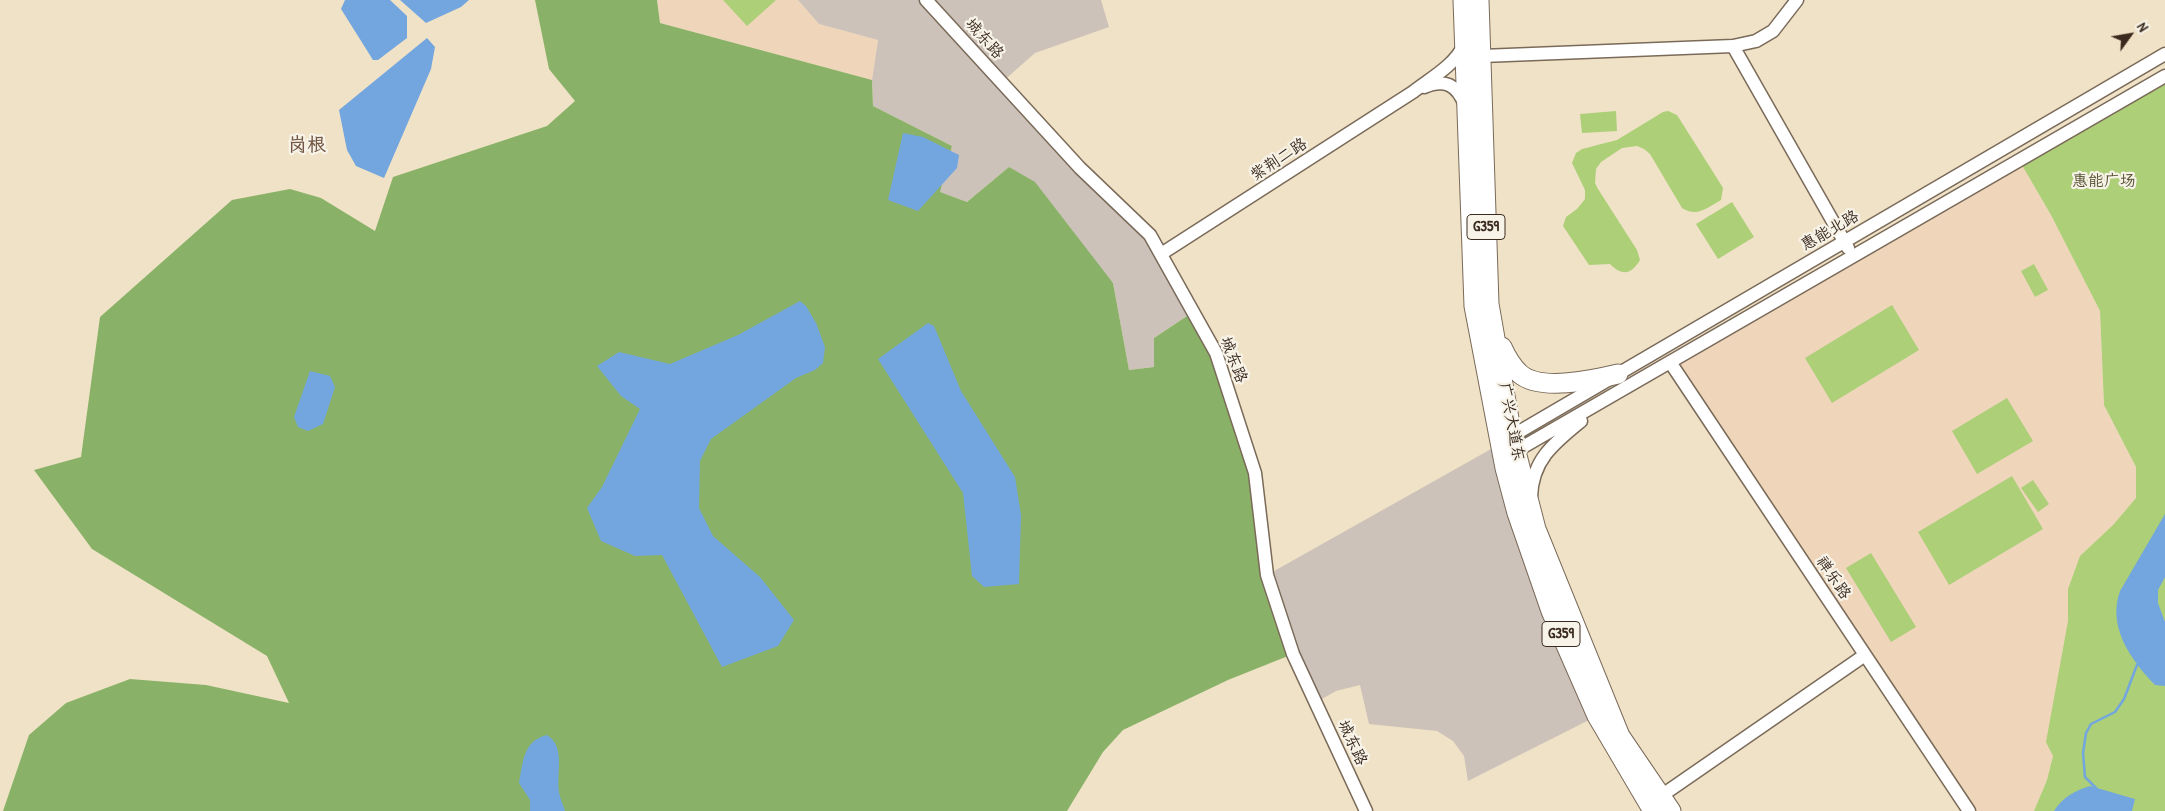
<!DOCTYPE html>
<meta charset="utf-8">
<style>
body{margin:0}
#map{position:relative;width:2165px;height:811px;overflow:hidden;background:#f0e2c6;font-family:"Patrick Hand",sans-serif}
canvas{display:block}
.north{position:absolute;left:2105px;top:10px;width:50px;height:50px;-webkit-text-stroke:4px #f7f3e8;paint-order:stroke;rotate:58deg;font-size:14px;font-weight:700;line-height:20px;text-align:center;color:#3b2a1e}
.north::after{content:'';display:block;margin:auto;width:18px;height:22px;background:#3b2a1e;clip-path:polygon(50% 0,100% 100%,50% 72%,0 100%)}
</style>
<div id="map">
<canvas width="2165" height="811"></canvas>
<div class="north">N</div>
</div>
<script>
const ctx = document.querySelector('canvas').getContext('2d');
ctx.lineJoin = 'round';
function fillPath(path, color) {
  ctx.fillStyle = color;
  ctx.fill(path, 'evenodd');
}
function trace(path, color, width, dash) {
  ctx.strokeStyle = color;
  ctx.lineWidth = width;
  ctx.lineCap = dash ? 'butt' : 'round';
  ctx.setLineDash(dash || []);
  ctx.stroke(path);
}
function drawText(font, color, halo, rows, align = 'center') {
  ctx.font = font + ' "Patrick Hand","LXGW WenKai TC",sans-serif';
  ctx.lineWidth = 4.5;
  ctx.setLineDash([]);
  ctx.textBaseline = 'middle';
  ctx.strokeStyle = halo;
  ctx.fillStyle = color;
  for (const [text, x, y, turn = 0] of rows) {
    ctx.save();
    ctx.translate(x, y);
    ctx.rotate((+turn || 0) * Math.PI / 180);
    ctx.textAlign = isNaN(turn) ? turn : align;
    if (halo) ctx.strokeText(text, 0, 0);
    ctx.fillText(text, 0, 0);
    ctx.restore();
  }
}
fillPath(new Path2D(`
 M657,0H798L819,24L878,40L872,80L660,23Z
 M2019,160L2051,215L2100,311L2104,405L2136,467V498L2113,525L2080,556L2068,589V621L2053,756L2047,780L2034,811H1969L1670,362Z`), '#efd6bb');
fillPath(new Path2D(`
 M798,0H1101L1109,27L1035,53L1001,83L1150,235L1193,312L1154,338V367L1129,370L1113,283L1009,167L967,202L939,192L952,146L873,106L872,80L878,40L819,24Z
 M1500,444L1597,716L1468,781L1464,756L1453,741L1437,731L1369,724L1360,685L1336,691L1315,703L1267,575Z`), '#cdc2b9');
fillPath(new Path2D(`
 M723,0H776L747,26Z
 M2165,76V811H2034L2047,780L2053,756L2046,742L2068,621V589L2080,556L2113,525L2136,498V467L2104,405L2100,311L2051,215L2019,160Z
 M1616,111L1617,131L1582,133L1580,114Z
 M1668,111L1677,115L1720,183L1723,188L1721,200C1708,207 1697,218 1682,208L1650,154L1644,149L1637,146L1622,148L1601,162L1596,169L1595,183L1598,189L1637,250L1640,260C1631,275 1622,276 1610,264L1589,265L1563,226L1566,217L1577,209L1585,199V190L1572,163L1576,153L1582,149L1617,140L1663,112Z
 M1732,202L1754,237L1718,259L1696,224Z
 M2034,264L2048,290L2035,297L2021,271Z
 M1892,305L1919,350L1832,403L1805,358Z
 M2007,398L2033,441L1977,474L1952,431Z
 M2012,476L2043,529L1949,585L1918,532Z
 M2033,480L2049,504L2038,512L2021,488Z
 M1871,553L1916,627L1891,642L1846,568Z`), '#accf78');
fillPath(new Path2D(`
 M535,0H657L660,23L872,80L873,106L952,146L940,192L967,202L1009,167L1035,182L1113,283L1129,370L1154,367V338L1193,312L1216,353L1255,473L1267,575L1293,654L1228,680L1123,730L1103,752L1067,811H3L29,735L66,703L130,679L206,685L289,703L267,656L92,549L34,470L81,457L100,317L232,200L290,189L321,198L375,231L393,177L547,126L575,101L549,69Z`), '#89b268');
fillPath(new Path2D(`
 M345,0H390L407,16V38L378,60H373L341,9Z
 M400,0H469L461,7L426,23Z
 M427,38L435,47L431,69L384,178L356,166L347,150L339,110Z
 M903,133L923,137L959,155L957,168L918,211L888,200Z
 M800,301L806,306L816,323L825,347L823,363L815,370L796,378L711,439L700,461L699,508L713,536L760,577L794,620L778,646L722,667L662,555L635,556L601,541L587,508L602,487L640,409L621,396L597,366L619,352L670,364L738,335Z
 M928,323L934,326L961,391L1015,477L1021,515L1019,584L984,587L972,576L963,493L878,359Z
 M310,371L330,376L335,387L323,424L308,431L298,427L294,417Z
 M2165,514V577L2158,590V603L2165,622V686L2155,685C2131,660 2107,627 2120,591Z
 M547,735C566,747 556,773 559,792C560,798 563,805 565,811H530V800L519,783C523,762 523,741 547,735Z
 M2090,786L2135,799L2132,811H2054C2063,797 2074,791 2090,786Z`), '#73a6df');
trace(new Path2D(`
 M2096,788L2085,777L2083,753L2086,733L2091,724L2115,712L2124,699L2137,665`), '#73a6df', 2.5);
const minor = new Path2D(`
 M926,0L1080,168L1150,235L1216,353L1255,473L1267,575L1293,654L1366,811
 M1733,46L1848,248
 M1482,56L1733,46L1756,41L1773,31L1797,0
 M1424,87C1445,78 1457,85 1465,105
 M1161,254L1413,92C1431,78 1454,66 1464,45
 M1670,362L1969,811
 M1512,436L2165,54
 M1516,451L2165,76
 M1531,497C1532,460 1554,443 1581,421
 M1661,796L1865,655`);
const highway = new Path2D(`
 M1463,0L1474,306L1505,468L1517,513L1551,611L1597,716L1653,811
 M1479,0L1489,304L1512,436L1536,529L1620,736L1671,811
 M1502,347C1506,356 1511,365 1519,373C1539,392 1593,380 1618,374`);
trace(minor, '#7a6a59', 15);
trace(highway, '#7a6a59', 21);
trace(minor, '#fff', 12);
trace(highway, '#fff', 19);
for (const [x, y, w] of [
 [1486,227,38],
 [1561,634,38]
]) {
  const box = new Path2D();
  box.roundRect(x - w / 2, y - 12.5, w, 25, 4);
  ctx.fillStyle = '#f7f3e8';
  ctx.fill(box);
  trace(box, '#3b2a1e', 1);
}
drawText('bold 15px', '#3b2a1e', null, [
 ["G359",1486,227],
 ["G359",1561,634]
]);
drawText('16px', '#3b2a1e', '#f7f3e8', [
 ["城东路",984,39,48],
 ["紫荆二路",1279,160,-33],
 ["惠能北路",1830,231,-30],
 ["城东路",1233,360,69],
 ["广兴大道东",1511,422,79],
 ["禅乐路",1833,578,56],
 ["城东路",1352,743,65]
]);
drawText('16px', '#575334', '#f7f3e8', [
 ["惠能广场",2104,182]
]);
drawText('bold 19px', '#735846', '#f7f3e8', [
 ["岗根",307,146]
]);
</script>
